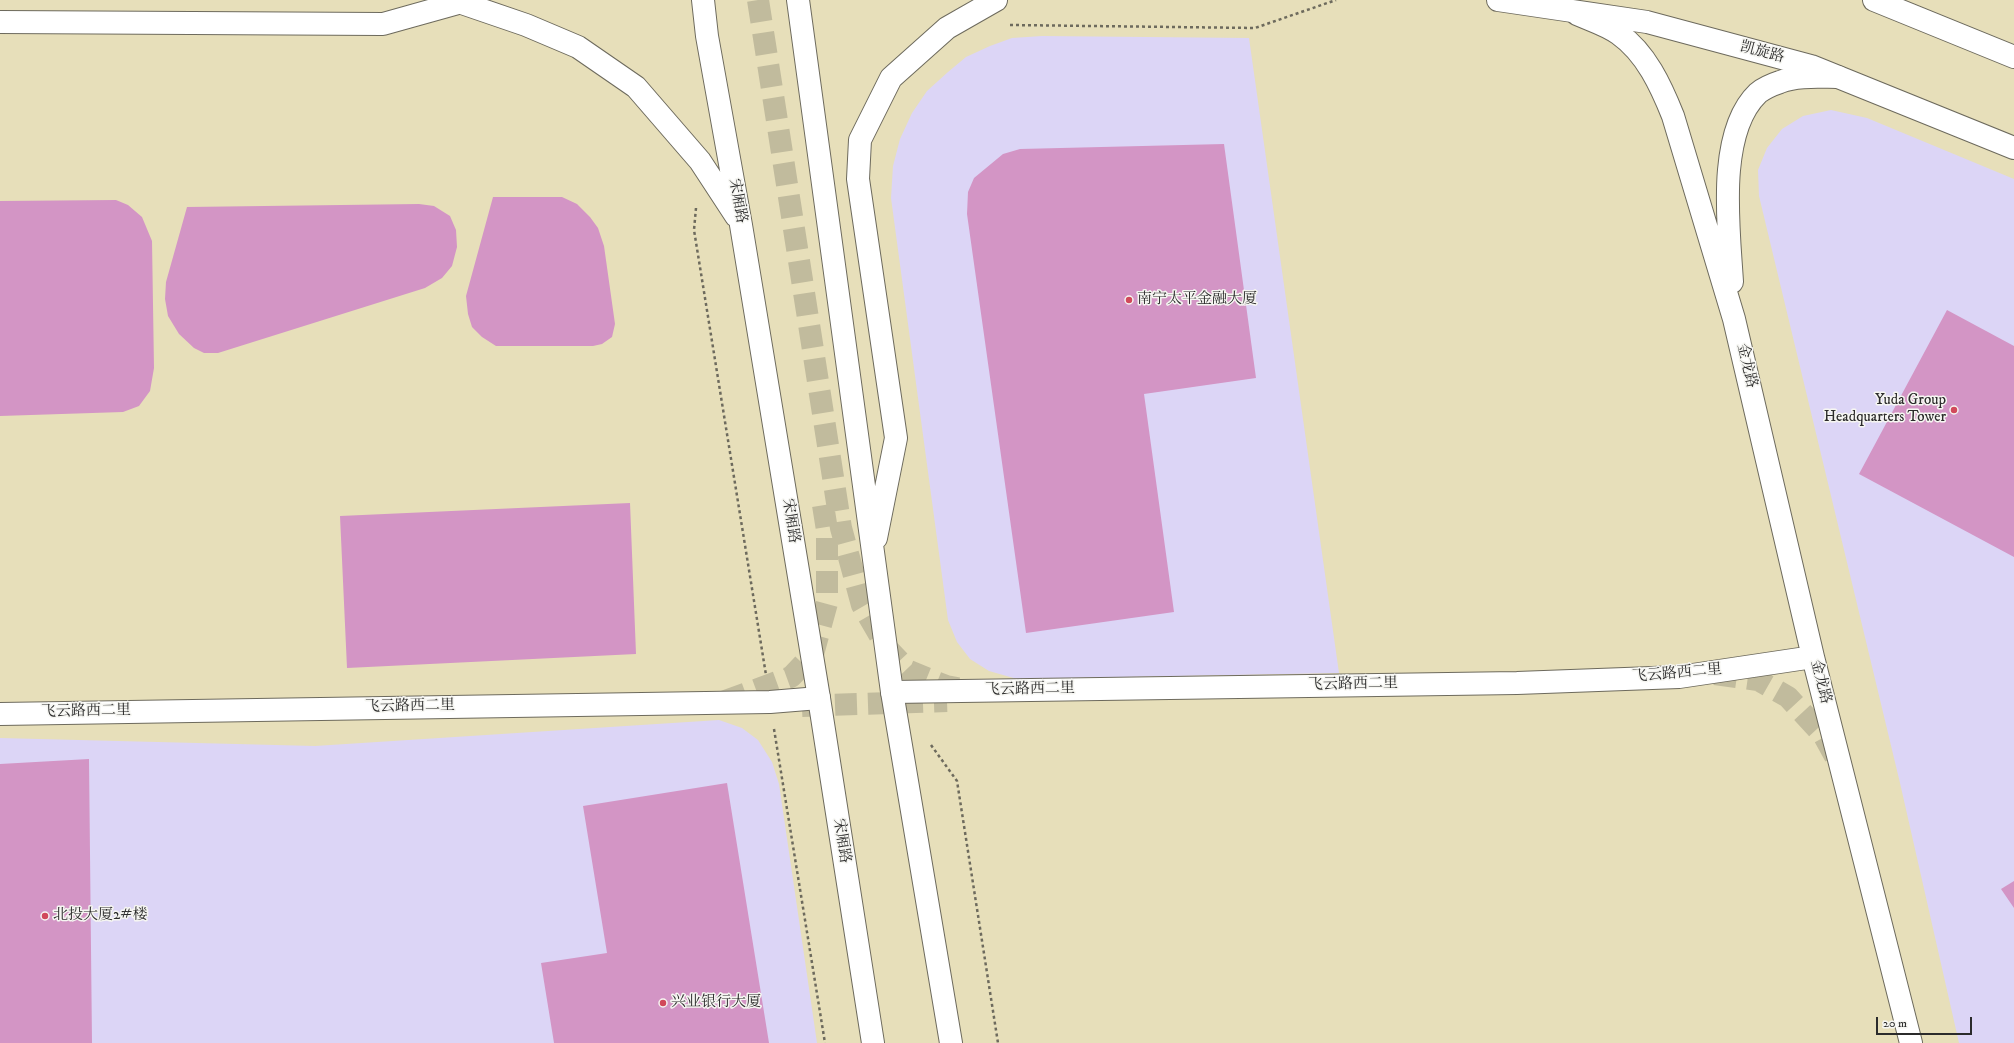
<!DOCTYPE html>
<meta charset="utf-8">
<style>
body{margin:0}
#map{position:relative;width:2014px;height:1043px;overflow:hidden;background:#e7dfba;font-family:"IM FELL DW Pica",serif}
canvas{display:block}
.scale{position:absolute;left:1876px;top:1017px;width:96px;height:18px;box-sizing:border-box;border:2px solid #2b2b2b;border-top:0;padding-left:5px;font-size:12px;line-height:14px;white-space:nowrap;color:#2b2b2b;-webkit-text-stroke:3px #f6f6f2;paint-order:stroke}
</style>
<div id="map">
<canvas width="2014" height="1043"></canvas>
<div class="scale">20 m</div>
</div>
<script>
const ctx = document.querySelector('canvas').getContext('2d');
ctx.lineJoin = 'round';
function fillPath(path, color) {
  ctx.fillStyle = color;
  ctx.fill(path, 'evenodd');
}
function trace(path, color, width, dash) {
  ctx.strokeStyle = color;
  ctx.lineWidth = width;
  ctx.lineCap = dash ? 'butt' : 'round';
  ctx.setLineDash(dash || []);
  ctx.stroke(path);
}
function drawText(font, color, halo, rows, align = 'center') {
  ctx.font = font + ' "IM FELL DW Pica","Noto Serif SC",serif';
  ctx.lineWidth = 3;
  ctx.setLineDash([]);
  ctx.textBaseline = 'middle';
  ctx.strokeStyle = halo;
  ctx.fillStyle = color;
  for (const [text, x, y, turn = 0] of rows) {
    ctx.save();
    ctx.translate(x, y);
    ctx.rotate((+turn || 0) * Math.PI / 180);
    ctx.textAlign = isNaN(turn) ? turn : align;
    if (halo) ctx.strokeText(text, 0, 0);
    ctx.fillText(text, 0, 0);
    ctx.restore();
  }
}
fillPath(new Path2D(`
 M1042,36L1249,38L1339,673L1017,679L989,671L970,659L957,642L948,620L891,198L893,166L900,139L912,113L927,91L948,72L966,57L990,46L1012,38Z
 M1831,110L1867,118L2014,179V1043H1959L1900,783L1759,196L1758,170L1767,148L1782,129L1803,116Z
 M719,720L742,728L758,740L772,762L779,784L817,1043H0V738L315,746Z`), '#dcd5f6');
fillPath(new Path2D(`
 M1224,144L1256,378L1144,394L1174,612L1026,633L967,214L968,192L974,178L1003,154L1020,149Z
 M493,197H562L577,204L590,217L598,228L604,246L615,324L612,337L602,344L593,346H496L482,337L472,327L468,314L466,296Z
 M116,200L128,205L142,217L152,241L154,368L150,391L139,406L123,412L0,416V201Z
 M419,204L434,206L450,216L456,230L457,247L452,266L442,278L425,288L218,353H204L194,348L179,334L168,316L165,299L166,282L187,207Z
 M1947,310L2014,346V557L1859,474Z
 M630,503L636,654L347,668L340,516Z
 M89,759L92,1043H0V764Z
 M727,783L769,1043H554L541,963L607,953L583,806Z
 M2014,881V908L2001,889Z`), '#d395c5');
trace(new Path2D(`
 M758,0L841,528L862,605L887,648L909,671L946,686L962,689
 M1715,674L1758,680L1788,697L1824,736L1836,758
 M725,701L791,677L813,654L827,603V530L823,505
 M802,706L947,701`), '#c1bb9d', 22, [22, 11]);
const minor = new Path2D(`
 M1577,14C1590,20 1607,25 1619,34C1646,53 1661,86 1673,116L1734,319L1813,657L1911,1043
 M0,22L383,24L469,0
 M1732,282C1729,230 1716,133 1758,93C1763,89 1774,84 1780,82C1797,75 1820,77 1838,77
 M892,692L1517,683L1679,677L1813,657
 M0,714L770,702L819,698`);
const tertiary = new Path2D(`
 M1498,0L1647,22L1811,66L2014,148
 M1874,0L2014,57`);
const secondary = new Path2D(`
 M453,0L526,25L578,47L636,87L700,161L736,216
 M703,0L707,36L741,225L819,698L873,1043
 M798,0L892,692L951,1043
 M876,538L896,438L858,179L860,140L891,78L947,28L996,0`);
trace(minor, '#6d6a5d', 24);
trace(tertiary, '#6d6a5d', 24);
trace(secondary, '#6d6a5d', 24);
trace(new Path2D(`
 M1010,25L1255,28L1336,0
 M696,208L694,230L766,675
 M774,729L825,1043
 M931,745L957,781L998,1043`), '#6d6a5d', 2.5, [3, 3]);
trace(minor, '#fff', 22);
trace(tertiary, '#fff', 22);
trace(secondary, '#fff', 22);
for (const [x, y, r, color] of [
 [1129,300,4,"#d1495b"],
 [1954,410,4,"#d1495b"],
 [45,916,4,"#d1495b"],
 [663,1003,4,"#d1495b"]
]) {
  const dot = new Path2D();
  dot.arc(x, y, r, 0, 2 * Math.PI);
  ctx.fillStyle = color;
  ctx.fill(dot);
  trace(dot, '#f6f6f2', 1.5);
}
drawText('15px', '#2b2b2b', '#f6f6f2', [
 ["凯旋路",1762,53,15],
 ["宋厢路",737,201,80],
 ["金龙路",1746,366,77],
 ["宋厢路",790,521,81],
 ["飞云路西二里",1677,674,-5],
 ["金龙路",1820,682,76],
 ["飞云路西二里",1353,685,-1],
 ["飞云路西二里",1030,690,-1],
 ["飞云路西二里",410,707,-1],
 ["飞云路西二里",86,712,-1],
 ["宋厢路",841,841,81]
]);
drawText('15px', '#2b2b2b', '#f6f6f2', [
 ["南宁太平金融大厦",1137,300],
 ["Yuda Group",1946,401,"right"],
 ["Headquarters Tower",1946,418,"right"],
 ["北投大厦2#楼",53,916],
 ["兴业银行大厦",671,1003]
], 'left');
</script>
